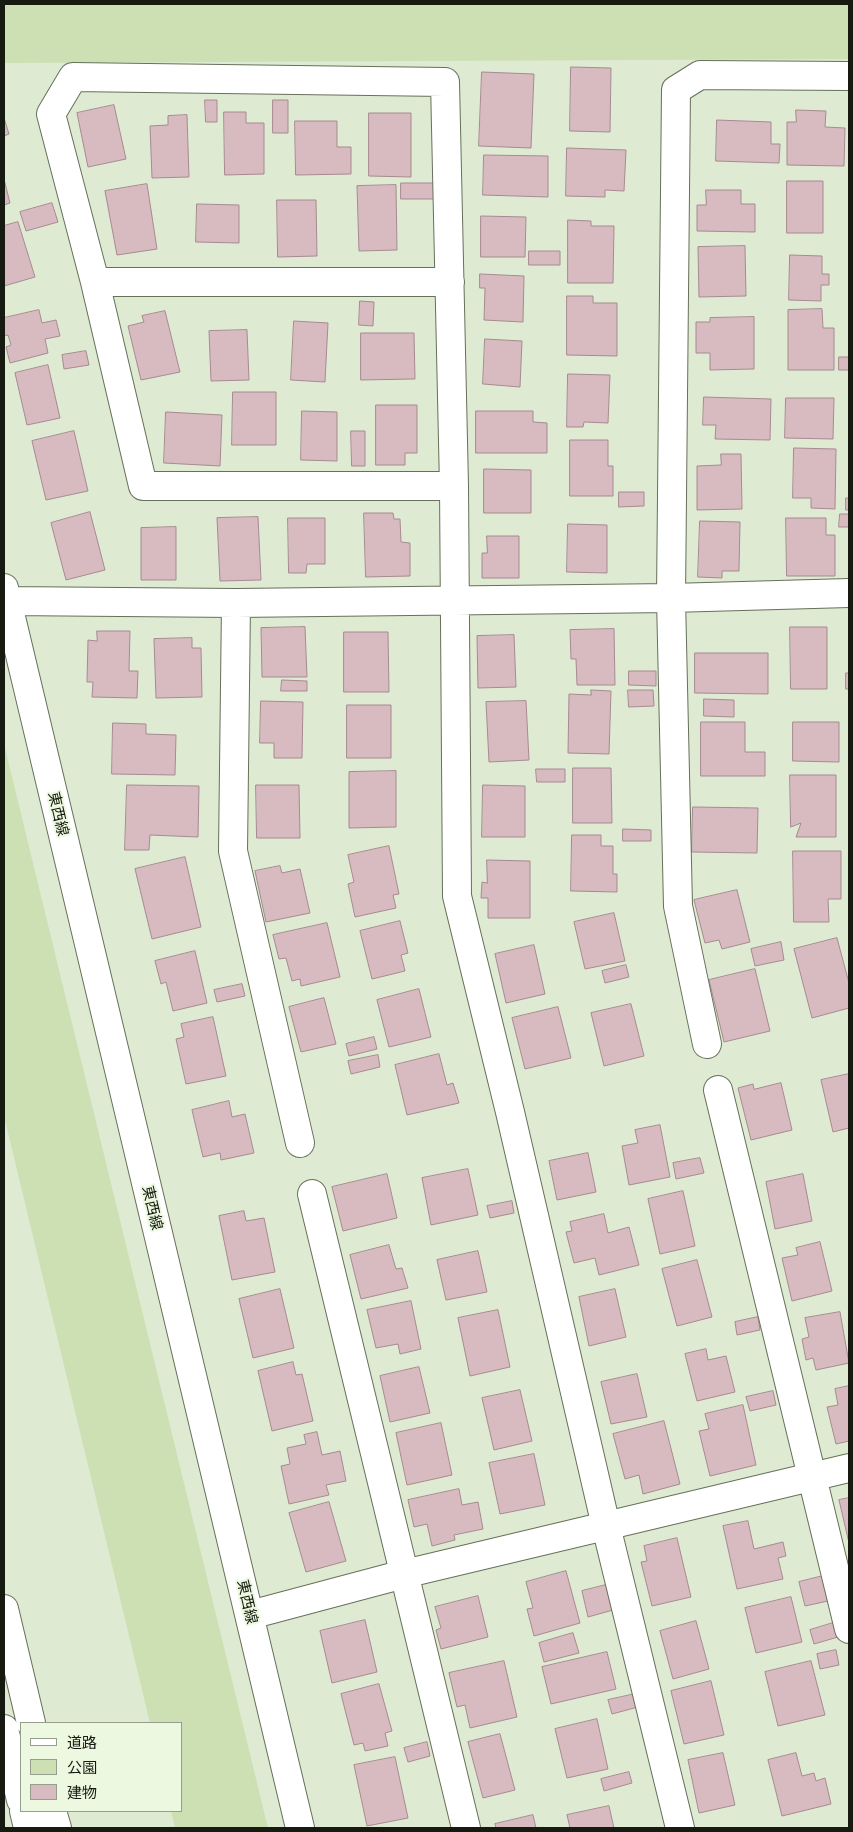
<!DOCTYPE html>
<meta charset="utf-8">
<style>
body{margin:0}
#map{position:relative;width:853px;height:1832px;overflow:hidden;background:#dfead2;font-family:"Crimson Pro","Noto Sans JP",serif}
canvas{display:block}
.frame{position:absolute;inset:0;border:5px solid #161a11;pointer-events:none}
.legend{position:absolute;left:20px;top:1722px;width:162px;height:90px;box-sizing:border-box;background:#ecf8df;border:1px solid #969f8d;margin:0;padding:6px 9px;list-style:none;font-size:15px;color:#161a11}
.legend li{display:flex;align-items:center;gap:10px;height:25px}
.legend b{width:25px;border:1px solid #969f8d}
</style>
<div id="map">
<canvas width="853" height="1832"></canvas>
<div class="frame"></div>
<ul class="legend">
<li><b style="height:6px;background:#fff"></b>道路</li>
<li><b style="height:14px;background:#cce0b4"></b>公園</li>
<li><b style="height:14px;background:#d8bbc1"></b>建物</li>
</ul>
</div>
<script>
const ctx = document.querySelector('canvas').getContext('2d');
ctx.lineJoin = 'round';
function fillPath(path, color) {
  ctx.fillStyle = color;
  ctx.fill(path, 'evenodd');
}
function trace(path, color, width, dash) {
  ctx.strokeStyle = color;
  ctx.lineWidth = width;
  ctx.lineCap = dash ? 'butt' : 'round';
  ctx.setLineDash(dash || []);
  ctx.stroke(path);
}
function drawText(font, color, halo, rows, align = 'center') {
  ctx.font = font + ' "Crimson Pro","Noto Sans JP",serif';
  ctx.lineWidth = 4;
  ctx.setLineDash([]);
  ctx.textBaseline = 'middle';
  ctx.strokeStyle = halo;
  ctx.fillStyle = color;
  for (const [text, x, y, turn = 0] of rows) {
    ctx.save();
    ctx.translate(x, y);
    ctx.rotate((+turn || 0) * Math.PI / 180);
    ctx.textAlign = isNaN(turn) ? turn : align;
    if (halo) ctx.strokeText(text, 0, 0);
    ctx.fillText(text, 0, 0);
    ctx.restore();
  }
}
fillPath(new Path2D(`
 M4,4H849V59L4,63Z
 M4,744L268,1828H175L171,1811H181V1723H150L4,1116Z`), '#cce0b4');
const building = new Path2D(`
 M571,67L611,68L610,132L570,131Z
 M482,72L534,74L531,148L479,146Z
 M205,100H217V122H206Z
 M273,100H288V133H273Z
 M114,105L126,159L88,167L77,113Z
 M796,110L826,111L825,127L845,128L844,166L787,165V122H796Z
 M224,112H246V123H264V174L225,175Z
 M369,113H411V177L369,176Z
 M187,115L189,177L152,178L150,126L168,125V116Z
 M4,118L9,134L4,136Z
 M717,120L771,122V144H780L779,163L716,161Z
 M295,121H337V147H351V174L296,175Z
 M567,148L626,150L624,191L605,190V197L566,196Z
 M484,155L548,156V197L483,195Z
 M4,179L10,203L4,205Z
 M787,181H823V233H787Z
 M401,183H434V199H401Z
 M147,184L157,249L117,255L105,191Z
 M396,185L397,250L359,251L357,186Z
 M706,190H741V204H755V232L697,231V205H706Z
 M277,200H316L317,256L278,257Z
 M52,203L58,222L26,231L20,212Z
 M197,204L239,205V243L196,242Z
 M481,216L526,217L525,257H481Z
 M568,220L591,221V226H614L613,283H568Z
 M18,222L35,277L4,286V226Z
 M745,246L746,296L699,297L698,247Z
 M529,251H560V265H529Z
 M790,255L822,256V274H829V285H821V301L789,300Z
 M480,274L524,276L523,322L484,320L485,288H480Z
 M567,296H593V303H617V356L567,355Z
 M360,301L374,302L373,326L359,325Z
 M822,309L823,328H834V370H788V310Z
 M39,310L42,323L56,320L60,336L45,339L48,353L10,363L6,347L11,345L8,335L4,336V318Z
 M165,311L180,372L141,380L128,326L144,322L142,316Z
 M754,317V369L710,370V353H696V322H710V318Z
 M294,321L328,323L325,382L291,380Z
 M247,330L249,380L211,381L209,331Z
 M361,333H414L415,379L361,380Z
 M485,339L522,341L520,387L483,384Z
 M86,351L89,365L64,369L62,355Z
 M839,357H849V370H839Z
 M48,365L60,418L27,425L15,373Z
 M568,374L610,375L608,423L584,422L583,427H567Z
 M233,392H276V445H232Z
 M704,397L771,399L770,440L715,439L716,425H703Z
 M786,398H834L833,439L785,438Z
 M376,405H417V453H405V465H376Z
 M302,411L337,412V461L301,460Z
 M476,411H533V422L547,423V453H476Z
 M166,412L222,415L220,466L164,463Z
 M74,431L88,491L46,500L32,441Z
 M351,431H365V466H352Z
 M570,440H608V466H613V496H570Z
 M794,448L836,449L835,509L811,508V498H793Z
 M721,454H741L742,509L697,510V466L721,465Z
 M484,469L531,470V513H484Z
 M619,492H644V506L619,507Z
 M846,498H849V510H846Z
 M90,512L105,570L66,580L51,523Z
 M364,513H393L394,519H400L401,542L410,543V576L366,577Z
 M840,514H849V527H839Z
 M258,517L261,580L220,581L217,518Z
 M288,518H325V564H307L306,573H289Z
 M786,518H826V535H835V576H787Z
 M700,521L740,522L739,571H722V578L698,577Z
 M568,524L607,525V573L567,572Z
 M176,527V580H141V528Z
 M487,536H519V578H482V553H487Z
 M305,627L307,677H262L261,628Z
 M790,627H827V689H791Z
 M614,629L615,685H577L576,659H571L570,630Z
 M97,631H130L129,671H138L137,698L92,697L93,682H87L88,640L97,641Z
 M344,632H388L389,692H344Z
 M514,635L516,687L478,688L477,636Z
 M192,638V648H201L202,697L156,698L154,639Z
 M695,653H768V694L695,693Z
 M629,671H656V686L629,685Z
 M846,673H849V689H846Z
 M282,680L307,681V691H281Z
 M591,690L611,691L609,754L568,753L569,694L591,695Z
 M628,690H653L654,706L629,707Z
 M704,699L734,700V717L704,716Z
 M261,701L303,702L302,758H274V743H260Z
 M526,701L529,760L489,762L486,702Z
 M347,705H391V758H347Z
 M701,722H745V752H765V776H701Z
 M793,722H839V762L793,761Z
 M113,723L146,724V734L176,735L175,775L112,774Z
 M573,768H611L612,823H573Z
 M536,769H565V782H537Z
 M396,771V827L349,828V772Z
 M790,775H836V837H796L801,823L791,827Z
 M127,785L199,786L198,837L150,835L149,850H125Z
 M256,785H299L300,838H257Z
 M483,785L525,786V837H482Z
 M693,807L758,808L757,853L692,852Z
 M623,829L651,830V841H623Z
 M572,835H601V846H613V874H617V892L571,891Z
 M389,846L399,894L393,895L396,908L355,917L348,884L354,882L348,855Z
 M793,851H841V899H828L829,922H794Z
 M185,857L201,927L152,939L135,869Z
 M487,860L530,861V918H488V898H481L482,882L487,883Z
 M280,866L282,873L300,869L310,913L266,922L255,871Z
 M737,890L750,942L722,949L719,940L705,943L694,900Z
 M614,913L625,961L585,969L574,922Z
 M400,921L408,953L401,955L405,971L372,979L360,931Z
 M327,923L340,977L301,986L300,979L292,981L286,958L279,959L273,935Z
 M837,938L849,983V1008L812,1018L794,949Z
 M781,942L784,960L755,966L751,949Z
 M534,945L545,994L506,1003L495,954Z
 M195,951L207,1003L173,1011L166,982L161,984L155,961Z
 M626,965L629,977L605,983L602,971Z
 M755,969L770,1031L724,1042L709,980Z
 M242,984L245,996L217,1002L214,990Z
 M419,989L431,1037L389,1047L377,1000Z
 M324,998L336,1044L301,1052L289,1007Z
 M631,1004L644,1056L604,1066L591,1013Z
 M558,1007L571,1058L525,1069L512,1018Z
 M213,1017L226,1076L186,1084L176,1039L184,1037L181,1024Z
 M374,1037L377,1049L349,1056L346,1044Z
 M439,1054L447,1085L453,1083L459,1103L407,1115L395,1065Z
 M378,1055L380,1067L351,1074L348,1061Z
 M849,1074V1128L833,1132L821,1080Z
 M781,1083L792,1130L751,1140L738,1088L753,1084L754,1089Z
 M229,1101L232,1117L245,1114L254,1153L221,1160L220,1153L203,1157L192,1110Z
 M660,1125L670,1177L629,1185L622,1146L638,1143L635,1130Z
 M588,1153L596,1192L557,1200L549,1161Z
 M700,1158L704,1173L676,1179L673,1163Z
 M468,1169L478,1215L431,1225L422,1178Z
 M387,1174L397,1218L343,1231L332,1187Z
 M803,1174L812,1221L775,1229L766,1182Z
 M683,1191L695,1246L660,1254L648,1199Z
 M512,1201L514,1213L490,1218L487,1206Z
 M244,1211L246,1221L264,1218L275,1272L232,1280L219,1216Z
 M604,1214L608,1233L629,1227L639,1265L599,1275L595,1258L574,1263L566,1232L572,1231L570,1222Z
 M820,1242L832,1291L792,1301L782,1258L798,1255L796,1248Z
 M389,1245L396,1269L402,1268L408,1288L361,1299L350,1255Z
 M478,1251L487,1292L446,1300L437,1260Z
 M697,1260L712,1317L677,1326L662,1269Z
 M280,1289L294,1348L253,1358L239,1299Z
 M615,1289L626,1337L589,1346L579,1297Z
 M411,1301L421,1349L400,1354L398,1344L376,1348L367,1310Z
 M498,1310L510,1367L470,1376L458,1318Z
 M840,1312L849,1363L816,1370L813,1358L806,1360L802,1339L809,1337L805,1318Z
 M758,1317L760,1330L737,1335L735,1322Z
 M706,1349L708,1360L726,1356L735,1392L697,1401L685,1354Z
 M293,1362L296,1375L302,1374L313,1421L272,1431L258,1371Z
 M419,1367L430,1413L390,1422L380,1376Z
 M637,1374L647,1417L611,1424L601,1382Z
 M849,1386V1441L836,1444L827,1407L838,1405L835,1389Z
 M520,1390L532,1441L494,1450L482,1398Z
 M773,1391L776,1405L750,1411L746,1397Z
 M743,1405L756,1465L710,1476L699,1431L709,1429L705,1414Z
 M664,1421L680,1484L643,1494L639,1475L625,1479L613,1434Z
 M441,1423L452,1475L407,1485L396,1433Z
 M317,1432L322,1455L340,1451L346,1481L326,1485L329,1495L289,1504L281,1466L290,1464L287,1448L306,1444L304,1435Z
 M534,1454L545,1505L500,1514L489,1463Z
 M459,1489L462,1505L478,1502L483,1529L454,1535L455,1540L432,1546L427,1524L414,1527L408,1500Z
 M849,1498V1543L839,1500Z
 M329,1502L346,1561L306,1572L289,1513Z
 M748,1521L754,1549L783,1542L786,1556L778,1558L783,1579L737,1589L723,1526Z
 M677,1538L691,1597L652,1606L641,1562L647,1561L644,1546Z
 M566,1571L580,1623L534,1636L527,1609L533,1608L526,1582Z
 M823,1576L828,1601L805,1606L799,1582Z
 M606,1585L613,1610L588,1617L582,1591Z
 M478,1596L488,1637L441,1649L436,1630L441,1628L435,1607Z
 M791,1597L802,1642L756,1653L745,1608Z
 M365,1620L377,1672L332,1683L320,1631Z
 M696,1621L709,1669L673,1679L660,1631Z
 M833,1623L838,1637L814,1644L810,1630Z
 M573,1633L579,1653L544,1662L539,1643Z
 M836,1650L839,1665L820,1669L817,1654Z
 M607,1652L616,1689L551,1704L542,1667Z
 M504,1661L517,1717L470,1728L465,1705L457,1707L449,1673Z
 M811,1661L825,1715L778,1726L765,1672Z
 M711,1681L724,1735L684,1744L671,1691Z
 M379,1684L392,1731L385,1733L388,1746L365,1751L363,1743L354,1745L341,1694Z
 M635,1694L638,1707L612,1714L608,1700Z
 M597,1719L608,1769L567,1778L555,1729Z
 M500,1734L515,1790L483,1798L468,1742Z
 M427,1742L430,1756L408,1762L404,1748Z
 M723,1753L735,1805L699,1813L688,1760Z
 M796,1753L802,1776L814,1773L816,1781L825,1778L831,1804L782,1816L768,1760Z
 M395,1757L408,1818L367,1826L354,1765Z
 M629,1772L632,1783L604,1791L601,1779Z
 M609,1806L614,1828H570L567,1815Z
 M533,1815L536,1828H496L495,1824Z`);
fillPath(building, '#d8bbc1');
trace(building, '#a68a90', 1);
const minor = new Path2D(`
 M95,282H450
 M454,486H143L95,282L51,114L73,77L445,82L454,486L457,896L510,1112L606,1526L680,1828
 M4,588L300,1828
 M7,601L236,603L671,598L849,593
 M236,603L233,851L300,1143
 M707,1044L678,906L671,598L676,90L700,75L849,76
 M718,1090L849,1629
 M312,1194L466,1828
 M250,1615L404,1574L849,1468`);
const motorway = new Path2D(`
 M4,1609L31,1723
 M4,1729L21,1800
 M24,1811L28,1828
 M52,1811L57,1828`);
trace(minor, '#66705a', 30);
trace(motorway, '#66705a', 30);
trace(minor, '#fff', 28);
trace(motorway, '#fff', 28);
drawText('15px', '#161a11', '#ecf8df', [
 ["東西線",58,814,77],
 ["東西線",152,1208,77],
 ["東西線",247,1602,77]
]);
</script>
